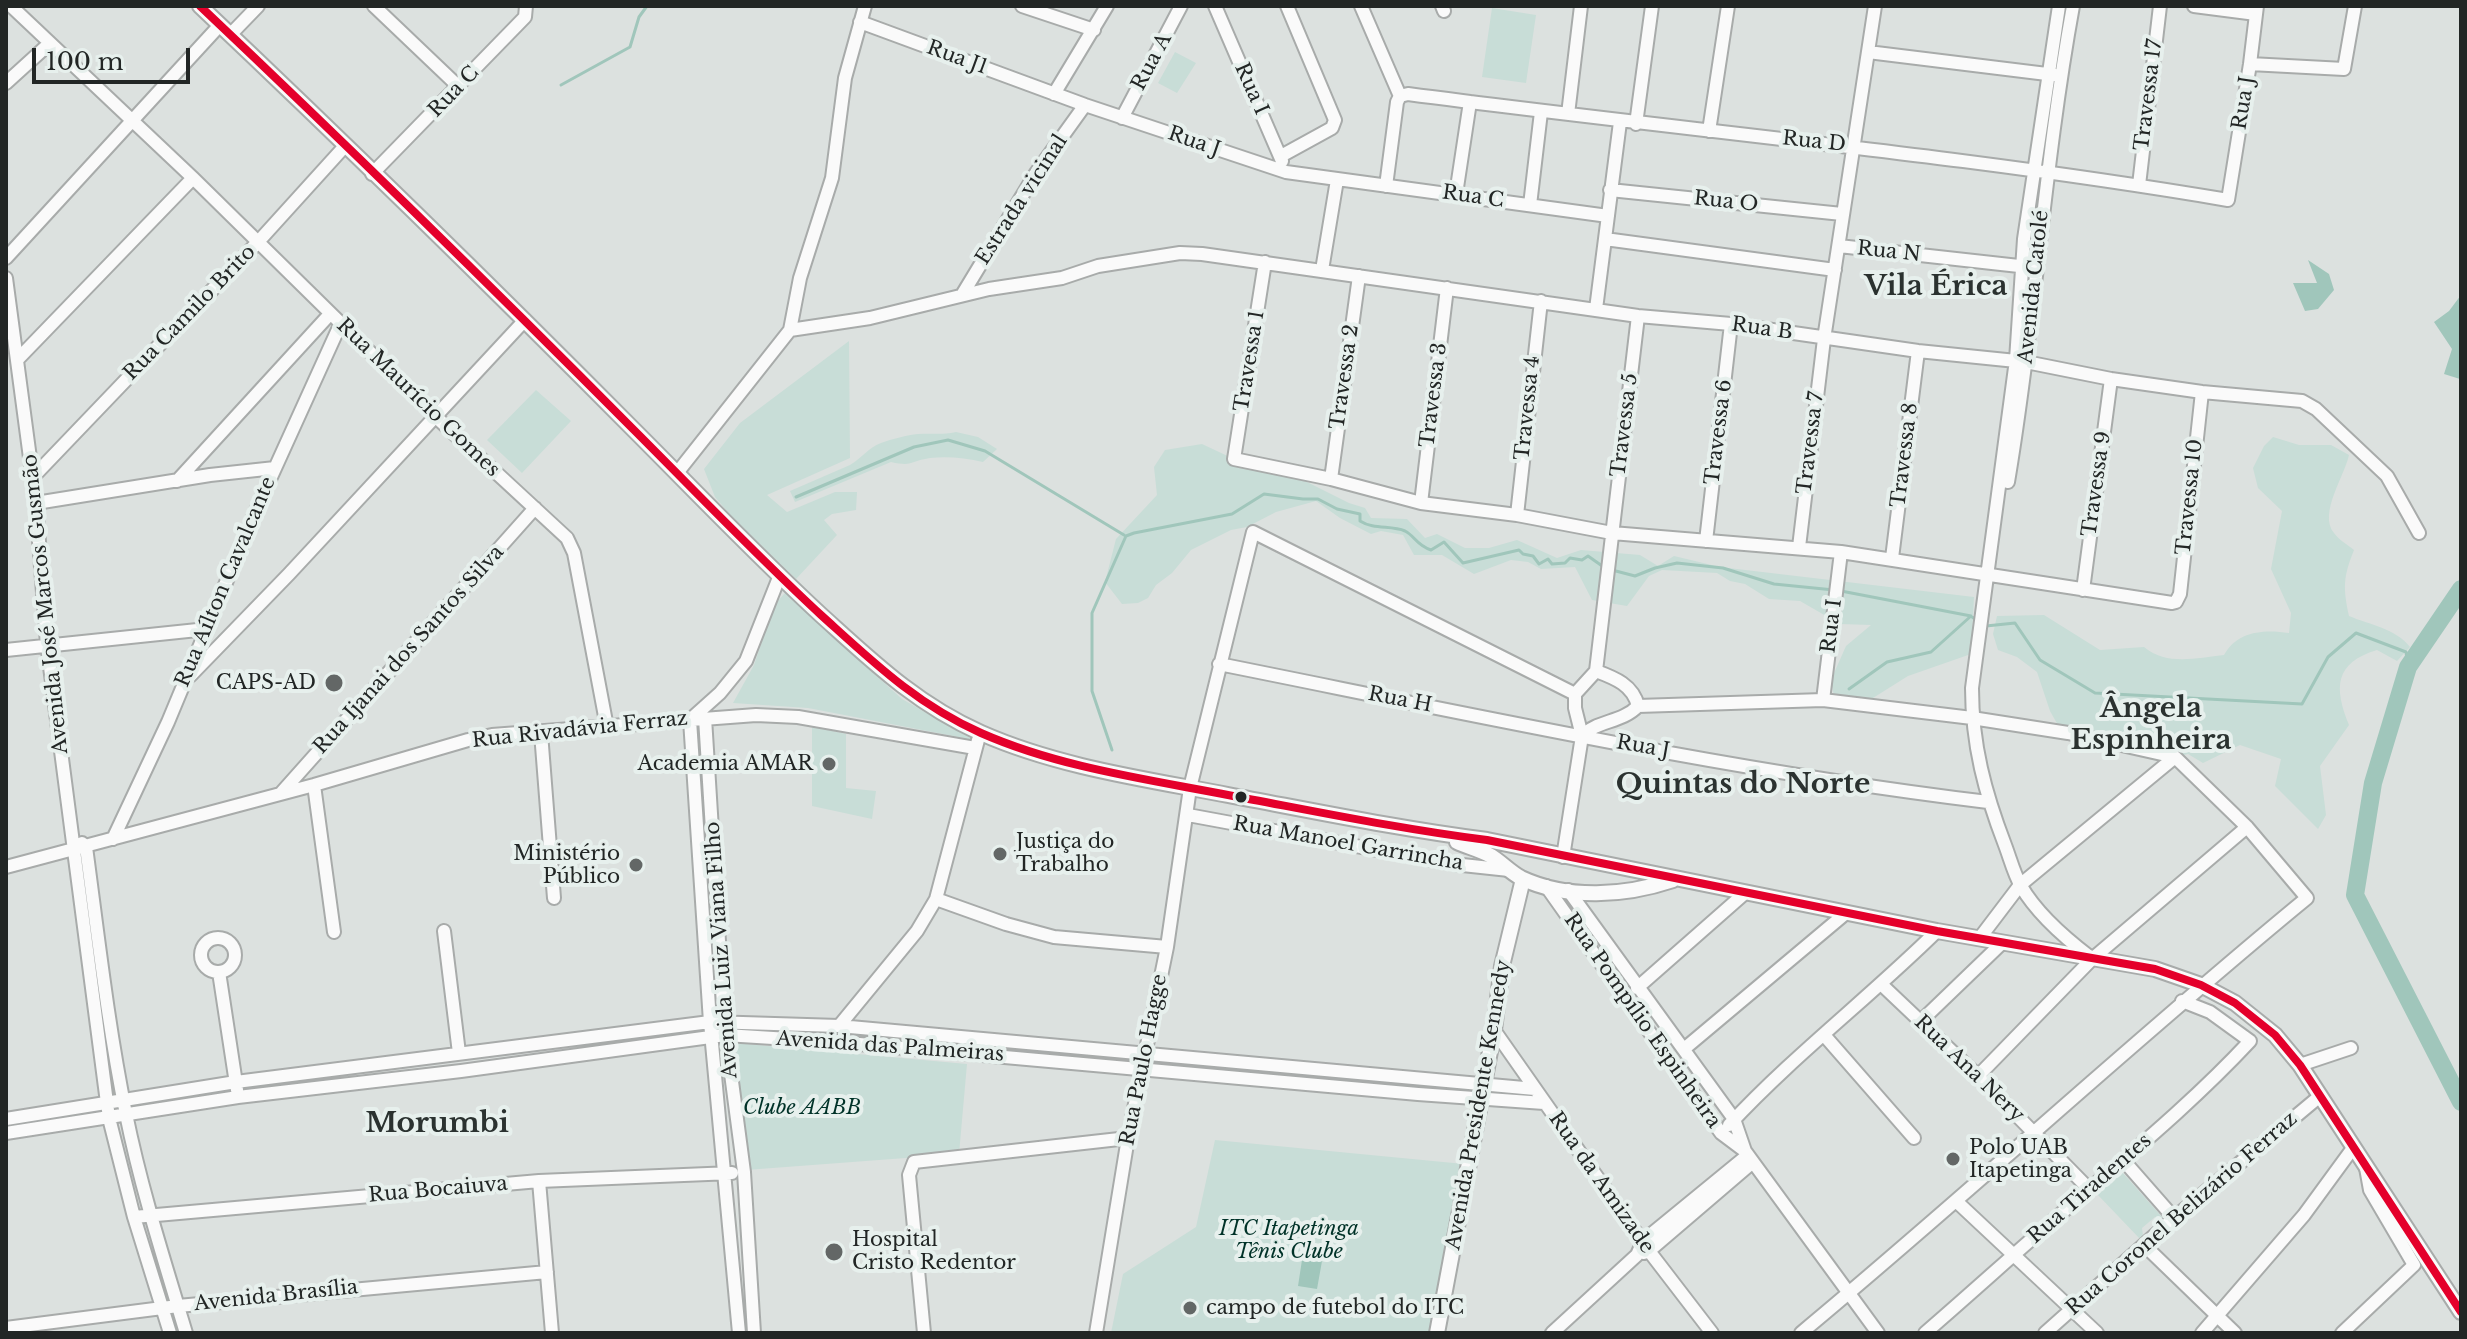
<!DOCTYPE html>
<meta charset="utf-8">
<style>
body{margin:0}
#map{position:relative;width:2467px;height:1339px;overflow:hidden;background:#dce1df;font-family:"Libre Baskerville",serif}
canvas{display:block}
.frame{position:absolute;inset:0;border:8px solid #222625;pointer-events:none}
.scale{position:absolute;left:32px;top:48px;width:158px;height:36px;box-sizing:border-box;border:4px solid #222625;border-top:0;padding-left:10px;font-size:24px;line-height:28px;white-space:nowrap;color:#222625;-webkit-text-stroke:6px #e7f0ed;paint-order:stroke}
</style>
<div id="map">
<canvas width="2467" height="1339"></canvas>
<div class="frame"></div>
<div class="scale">100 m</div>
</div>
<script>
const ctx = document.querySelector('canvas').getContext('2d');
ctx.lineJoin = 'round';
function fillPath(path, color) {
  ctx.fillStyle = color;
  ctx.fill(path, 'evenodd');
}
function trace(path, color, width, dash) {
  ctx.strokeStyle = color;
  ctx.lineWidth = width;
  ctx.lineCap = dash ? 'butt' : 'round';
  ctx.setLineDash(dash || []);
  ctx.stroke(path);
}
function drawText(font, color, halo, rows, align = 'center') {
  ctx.font = font + ' "Libre Baskerville",serif';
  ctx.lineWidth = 8;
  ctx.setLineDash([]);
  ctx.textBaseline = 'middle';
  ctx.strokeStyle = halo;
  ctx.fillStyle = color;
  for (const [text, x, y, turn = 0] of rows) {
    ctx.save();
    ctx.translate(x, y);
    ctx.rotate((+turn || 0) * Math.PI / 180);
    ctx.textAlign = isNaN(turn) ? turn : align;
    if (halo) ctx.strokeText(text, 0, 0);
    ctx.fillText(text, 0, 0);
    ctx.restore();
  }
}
fillPath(new Path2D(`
 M1492,8L1536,15L1526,83L1482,77Z
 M1175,52L1196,63L1177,93L1158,83Z
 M849,341L850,458L767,495L787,512L835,492H857L856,510L832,514L824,520L837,535L796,579L731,516L715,497L704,469L740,423Z
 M536,390L571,421L522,473L487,440Z
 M956,432L978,437L997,449L983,462C966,458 947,456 930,458C910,461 913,467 891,462L795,502L790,491L850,465C862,458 868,448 881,443C892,439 907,435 918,434C932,433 943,435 956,432Z
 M2273,437L2299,445H2331L2349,455C2345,475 2318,514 2334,533C2339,540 2348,545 2354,550C2343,577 2343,588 2349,616C2370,625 2395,628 2410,647L2397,661L2377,650C2334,663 2334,688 2349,725L2320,766L2326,815L2318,829L2275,786L2281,759L2240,745L2203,763L2188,754L2176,757L2135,740L2069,726L2059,727L2050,711L2037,672L2017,657L1998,650L1993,634L1997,616L2044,615L2100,650L2144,647C2167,666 2196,658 2224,655C2237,631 2264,629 2289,633L2291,613L2271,569L2282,511L2258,488L2253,468L2264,446Z
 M1202,444L1234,459L1301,479L1349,503L1365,508L1371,518L1407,519L1425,538L1437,534L1465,548H1489L1517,540L1557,558L1581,550L1640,555L1658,566L1674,556L1720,567L1974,597L1971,654L1908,676L1865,703L1835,702L1831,680L1846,646L1871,625L1840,624L1800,601L1769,599L1745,584L1730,581L1717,573L1662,570L1649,576L1627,606L1592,600L1575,567L1541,569L1528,562L1511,560L1474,574L1442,555H1414L1403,535L1381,531L1371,534L1340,518L1316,501L1276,512L1247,527L1231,530L1191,550L1172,573L1156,585L1148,598L1138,603L1122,604L1105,582L1116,539L1157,495L1154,467L1165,450Z
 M785,593L902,699L974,740L808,708L733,703L754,665L774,605Z
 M812,726L846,734V788L876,791L872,819L812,806Z
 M736,1043L967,1064L959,1154L746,1170Z
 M1215,1140L1464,1164L1435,1333H1111L1123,1274L1196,1227Z
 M2122,1172L2163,1218L2157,1224L2155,1217L2142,1228L2143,1236L2140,1239L2097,1194Z`), '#c8ddd7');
fillPath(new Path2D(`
 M2308,260L2329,274L2334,290L2318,309L2305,311L2293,283H2317Z
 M2461,295V373L2460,379L2444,374L2452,349L2434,322L2449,311Z
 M1304,1247L1324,1250L1317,1289L1298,1286Z`), '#a0c6bb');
trace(new Path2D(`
 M561,85L630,47L639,17L647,6
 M796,497L914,447L948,440L985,451L1124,535
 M1612,570L1635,576L1655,568L1677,563L1723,568L1774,584L1834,590
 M1841,591L1971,616
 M1986,626L2015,623L2040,660L2095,693L2302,704L2328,657L2356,633L2406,652L2408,667
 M1849,689L1887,662L1931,652L1971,616L1976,620
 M1112,750L1092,691V613L1126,536L1134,533L1232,514L1264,494L1303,499H1318L1337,509L1360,514V521C1374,530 1391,525 1405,531C1415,536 1416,545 1431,550L1444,542L1463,563L1519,550L1523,554L1533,556L1539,564L1548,559L1552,564L1565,563L1570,558L1582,560L1588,556L1605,568`), '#a0c6bb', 3);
trace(new Path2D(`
 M2461,589L2408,667L2373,783L2355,895L2461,1102`), '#a0c6bb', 18);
const minor = new Path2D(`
 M11,6L193,178L435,416L567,538L574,553L607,727
 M374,6L459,87
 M1022,6L1094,30
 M1215,6L1282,161
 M1361,6L1400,96
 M1442,6L1444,11
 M2059,6L2024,239L2016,360L1972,688C1972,745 1985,793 2005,845C2010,858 2014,874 2021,886C2037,914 2065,938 2090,957
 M2194,6L2256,14
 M860,22L1085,105L1286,172L1608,216
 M230,35L258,6
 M1868,52L2055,75
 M2250,64L2344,69L2355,6
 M6,83L50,43
 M1054,94L1107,6
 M1400,96L1408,94C1681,130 1956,154 2228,200L2250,64L2257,6
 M1568,114L1581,6
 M1122,118L1181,6
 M1636,124L1652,6
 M1709,131L1728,6
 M1281,156L1332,128L1335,120L1287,6
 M372,174L525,17L526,6
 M2139,185L2160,6
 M1386,186L1397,102L1400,96
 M1610,190L1842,214
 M1456,194L1470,102
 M1530,205L1541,112
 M1605,239L1835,270
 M1839,246L2028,267
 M6,258L220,25
 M1265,262L1234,459L1331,479L1421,503L1517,515L1612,533L1841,552L2172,603L2176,602L2180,594L2202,392
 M1322,270L1337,180
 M6,278L36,503L47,644L109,1118L134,1217L170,1333
 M962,295L1036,173L1085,105
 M1596,309L1620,122
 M790,330L800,278L832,178L845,78L865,6
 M17,360L193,178
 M677,473L790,330L870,318L989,289L1062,278L1098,266L1180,253L1202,254L1638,316L1731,324L1918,351L2026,362L2111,379L2202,392L2302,401L2316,409L2387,476L2419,533
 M33,477L258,242L345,146
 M1331,479L1359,276
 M177,481L330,314
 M2008,482C2035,324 2044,164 2073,6
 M36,503L210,475L275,468
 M1421,503L1447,288
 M1517,515L1541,301
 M1706,541L1731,324
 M1799,547L1824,339L1875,6
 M1892,558L1918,351
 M2083,590L2111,379
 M6,650L207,629
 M1219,664C1474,715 1730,771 1988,802
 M1596,671C1615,678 1633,685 1638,706
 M190,676L289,574L525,320
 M1823,700L1841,552
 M705,718L724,1021L744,1172L754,1333
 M691,719L720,693L746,661L780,575
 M690,720L710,1022L739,1333
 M541,733L554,898
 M1582,736C1597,720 1622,723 1638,706L1823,700L1972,718L2068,733L2175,757
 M314,785L334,932
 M282,792L535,508
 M1188,815L1453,864L1509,870
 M113,839L168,722L257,508L340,325
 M82,843L86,847C98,936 108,1026 126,1114C141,1188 164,1260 186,1333
 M1563,857L1582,736L1575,708V694L1596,671L1638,316
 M6,867L314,785L468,740L492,735L756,715L798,717L975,748
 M1546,886L1721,1133L1745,1151
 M1568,890L1734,1119L1745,1151L1753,1162L1878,1333
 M936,899L1006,924L1054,937L1167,947
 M444,931L459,1053
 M201 955a17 17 0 1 1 34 0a17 17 0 1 1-34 0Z
 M1979,939L2020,885L2175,757
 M219,972L237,1090
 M1882,985L1978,1076L2089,1189
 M1637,988L1745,893
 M1921,1021L2001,944
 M839,1026L917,931L936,899L978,740
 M1494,1030L1649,1251L1712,1333
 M1824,1035L1914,1138
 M1684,1049L1846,913
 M2300,1065L2351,1048
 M1978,1076L2092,959L2247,827
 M6,1119L236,1082L710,1022L839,1026L1535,1089
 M1729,1125C1793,1056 1869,998 1937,931
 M6,1133L238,1097L461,1071L725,1035L837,1042L1418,1094L1544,1103
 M2124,1161L2174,1218
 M539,1181L552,1333
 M1956,1201L2097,1333
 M134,1217L539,1181L732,1173
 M2144,1245L2235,1333
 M1644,1253L1649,1251L1753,1162
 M6,1328L178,1306L547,1272
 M924,1333L909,1175L914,1162L1128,1138
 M1096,1333L1128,1138L1167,947L1190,788L1253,532L1575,694
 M1552,1333L1637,1255L1643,1241L1748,1155
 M1801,1333C1972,1191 2135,1039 2307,898L2247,827L2175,757
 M1925,1333C1976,1289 2026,1243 2078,1199C2137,1148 2197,1098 2250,1041L2210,1012L2182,1001
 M2045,1333L2174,1218L2320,1096
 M2202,1333L2304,1215L2353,1148
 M2342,1333L2414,1265L2370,1190L2366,1168`);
const major = new Path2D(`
 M200,6C347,145 492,287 634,430C696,492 757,556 821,615C872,661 916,704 981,733C1058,767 1145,779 1228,795C1314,811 1400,829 1487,840L1937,931L2155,969L2201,985L2235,1003L2275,1035L2300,1065L2461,1312
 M1457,842C1468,847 1481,850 1491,856C1502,863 1510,872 1521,878C1568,900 1625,896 1673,880
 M1437,1333L1494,1030L1502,966L1523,879`);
trace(minor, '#a8abaa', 16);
trace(major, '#a8abaa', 18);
trace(minor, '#fafafa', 12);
trace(major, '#fafafa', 14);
trace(new Path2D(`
 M200,6C347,145 492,287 634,430C696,492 757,556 821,615C872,661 916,704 981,733C1058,767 1145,779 1228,795C1314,811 1400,829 1487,840L1937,931L2155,969L2201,985L2235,1003L2275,1035L2300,1065L2461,1312`), '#e4002b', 8);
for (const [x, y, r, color] of [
 [334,683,10,"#636766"],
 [829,764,8,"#636766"],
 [1241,797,7,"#222625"],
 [1000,854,8,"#636766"],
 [636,865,8,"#636766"],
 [1953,1159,8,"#636766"],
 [834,1252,10,"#636766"],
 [1190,1308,8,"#636766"]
]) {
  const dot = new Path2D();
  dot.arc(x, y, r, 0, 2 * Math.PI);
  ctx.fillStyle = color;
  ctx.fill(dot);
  trace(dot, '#e7f0ed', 3);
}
drawText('20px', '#222625', '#e7f0ed', [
 ["Rua J1",957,58,20],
 ["Rua A",1152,62,-62],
 ["Rua I",1251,89,66],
 ["Rua C",454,92,-46],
 ["Travessa 17",2149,95,-83],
 ["Rua J",2244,103,-81],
 ["Rua J",1194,142,19],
 ["Rua D",1814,142,6],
 ["Rua C",1473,197,8],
 ["Estrada vicinal",1022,200,-57],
 ["Rua O",1726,202,6],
 ["Rua N",1889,252,6],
 ["Avenida Catolé",2034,287,-84],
 ["Rua Camilo Brito",190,313,-46],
 ["Rua B",1762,329,8],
 ["Travessa 1",1250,361,-81],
 ["Travessa 2",1345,377,-82],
 ["Travessa 3",1434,395,-83],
 ["Rua Maurício Gomes",418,398,44],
 ["Travessa 4",1528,408,-84],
 ["Travessa 5",1625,425,-83],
 ["Travessa 6",1719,432,-83],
 ["Travessa 7",1811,443,-83],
 ["Travessa 8",1905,455,-83],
 ["Travessa 9",2097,484,-82],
 ["Travessa 10",2190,497,-84],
 ["Rua Aílton Cavalcante",226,582,-67],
 ["Avenida José Marcos Gusmão",46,604,-96],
 ["Rua I",1832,626,-83],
 ["Rua Ijanai dos Santos Silva",409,650,-48],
 ["Rua H",1400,700,11],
 ["Rua Rivadávia Ferraz",580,730,-6],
 ["Rua J",1643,747,10],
 ["Rua Manoel Garrincha",1348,844,10],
 ["Avenida Luiz Viana Filho",722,950,-94],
 ["Rua Pompílio Espinheira",1642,1021,55],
 ["Avenida das Palmeiras",890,1047,4],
 ["Rua Paulo Hagge",1144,1060,-79],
 ["Rua Ana Nery",1969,1069,44],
 ["Avenida Presidente Kennedy",1479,1105,-80],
 ["Rua da Amizade",1601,1183,55],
 ["Rua Tiradentes",2090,1189,-41],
 ["Rua Bocaiuva",438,1190,-5],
 ["Rua Coronel Belizário Ferraz",2182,1214,-41],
 ["Avenida Brasília",276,1296,-6]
]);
drawText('20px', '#222625', '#e7f0ed', [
 ["CAPS-AD",316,683,"right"],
 ["Academia AMAR",813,764,"right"],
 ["Justiça do",1016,842],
 ["Trabalho",1016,865],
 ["Ministério",620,854,"right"],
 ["Público",620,877,"right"],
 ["Polo UAB",1969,1148],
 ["Itapetinga",1969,1171],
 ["Hospital",852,1240],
 ["Cristo Redentor",852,1263],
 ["campo de futebol do ITC",1206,1308]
], 'left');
drawText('italic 20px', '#003228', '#e7f0ed', [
 ["Clube AABB",802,1108],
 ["ITC Itapetinga",1289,1229],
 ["Tênis Clube",1289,1252]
]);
drawText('bold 28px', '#2b3230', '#e7f0ed', [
 ["Vila Érica",1936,287],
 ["Ângela",2151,709],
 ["Espinheira",2151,741],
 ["Quintas do Norte",1743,785],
 ["Morumbi",437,1124]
]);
</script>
